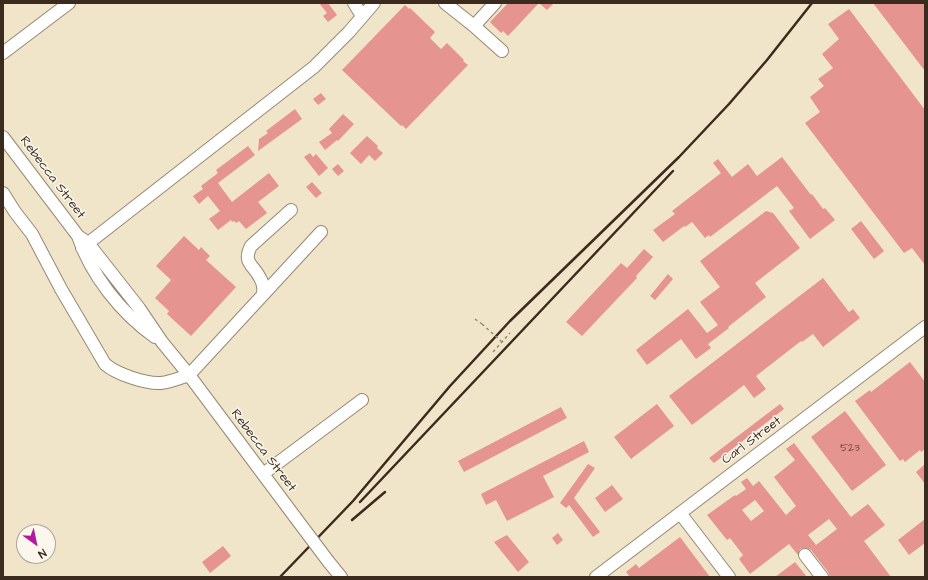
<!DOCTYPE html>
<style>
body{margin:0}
#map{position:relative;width:928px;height:580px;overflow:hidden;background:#f1e5c9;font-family:"Architects Daughter",sans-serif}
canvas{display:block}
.frame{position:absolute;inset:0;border:4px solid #3b2a1e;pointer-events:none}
.north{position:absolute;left:16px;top:524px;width:40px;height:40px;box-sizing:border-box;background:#fbf7ec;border:1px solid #aea59a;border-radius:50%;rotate:147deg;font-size:11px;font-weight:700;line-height:16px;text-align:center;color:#3b2a1e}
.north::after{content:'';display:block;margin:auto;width:14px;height:18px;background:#b5179e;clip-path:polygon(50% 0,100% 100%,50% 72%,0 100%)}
</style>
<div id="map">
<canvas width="928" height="580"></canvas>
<div class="frame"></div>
<div class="north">N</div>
</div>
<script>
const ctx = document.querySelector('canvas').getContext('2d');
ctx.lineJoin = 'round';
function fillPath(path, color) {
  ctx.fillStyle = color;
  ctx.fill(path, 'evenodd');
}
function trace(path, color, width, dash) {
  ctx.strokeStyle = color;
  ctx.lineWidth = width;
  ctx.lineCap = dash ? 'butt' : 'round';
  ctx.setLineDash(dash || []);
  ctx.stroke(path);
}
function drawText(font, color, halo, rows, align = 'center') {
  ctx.font = font + ' "Architects Daughter",sans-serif';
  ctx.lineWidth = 3;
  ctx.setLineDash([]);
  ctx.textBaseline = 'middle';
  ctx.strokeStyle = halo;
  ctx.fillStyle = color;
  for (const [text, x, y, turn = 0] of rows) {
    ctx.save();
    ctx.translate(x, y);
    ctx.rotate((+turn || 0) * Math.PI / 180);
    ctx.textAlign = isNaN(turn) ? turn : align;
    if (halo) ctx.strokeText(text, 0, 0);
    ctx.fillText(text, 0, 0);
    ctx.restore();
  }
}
fillPath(new Path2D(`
 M319,3H328L337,15L328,22L323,16L327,13Z
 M508,3H554L547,10L539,3L508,36L503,31L501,33L490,22Z
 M873,3H925V71Z
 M405,5L409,9L410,8L435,32L430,38L441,49L447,43L464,60L463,61L468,65L406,129L402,125L401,126L342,70Z
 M849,9L925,110V265L912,248L904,253L805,123L820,112L810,97L824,86L818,79L833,68L822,54L839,39L828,24Z
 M321,93L326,99L318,105L313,99Z
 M295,109L302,119L258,151L259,139L268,133L266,131Z
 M343,114L354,124L338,141L337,140L325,150L319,142L332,133L329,129Z
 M367,136L378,146L377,148L383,153L375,161L369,155L361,164L350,153Z
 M248,146L255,155L218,183L232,202L269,173L279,186L258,202L267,213L246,229L239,221L236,223L234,221L232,222L231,220L218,230L209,219L220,211L208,196L199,204L193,196L203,189L201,186L218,173L216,170Z
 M310,153L313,157L316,154L328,168L319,176L304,157Z
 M782,157L811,195L812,194L823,209L825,208L835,220L810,239L789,211L794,208L777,186L710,237L709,235L705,238L692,222L685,227L684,226L663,242L653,230L675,214L672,211L721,173L713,163L718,159L732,177L748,164L757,176Z
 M338,164L344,171L338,176L332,169Z
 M312,182L322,193L316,198L306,187Z
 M766,211L773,213L800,248L755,283L766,297L728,327L729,328L708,344L711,348L696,359L681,339L647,365L636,350L688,309L707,333L718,325L700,302L720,287L700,261Z
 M861,221L884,251L874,259L851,229Z
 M184,236L199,250L201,247L210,256L206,260L236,287L191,336L167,314L169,311L155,298L171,280L156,266Z
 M644,249L653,257L636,276L637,278L582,336L566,322L621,263L627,268Z
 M668,274L673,279L655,300L650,296Z
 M823,278L849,312L853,309L860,318L823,347L813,334L802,342L801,341L756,376L766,389L754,398L744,385L692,425L669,396Z
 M910,362L925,382V449L921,452L920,450L905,462L903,459L900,461L855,401L870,390L871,392Z
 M657,404L674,426L631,459L614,437Z
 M780,404L784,409L714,463L709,458Z
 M561,407L567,418L464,472L458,461Z
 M845,411L886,465L852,491L811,437Z
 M584,441L589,452L543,476L554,497L507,521L496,500L486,505L481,494Z
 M794,443L851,517L868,504L885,525L864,541L891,577H830L828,572L811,550L807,548H804L800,549L798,555L789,544L750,574L739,559L743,555L730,538L727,540L707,515L735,495L736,496L746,489L741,482L747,478L753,486L759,481L786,515L796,506L774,477L795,460L786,449ZM755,500L764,511L751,521L742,510ZM829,519L837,529L816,545L808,535Z
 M588,464L595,468L574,498L600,532L593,537L569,505L566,508L560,503Z
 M925,464V484L916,472Z
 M612,485L623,499L605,512L595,498Z
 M925,519V543L909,555L898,540Z
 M558,533L563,540L557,545L552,538Z
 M507,535L529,562L518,572L494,542Z
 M680,537L710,577H630L626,572L636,564L639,568Z
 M223,546L231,556L210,573L202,562Z
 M795,562L807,577H775Z`), '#e59490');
const minor = new Path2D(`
 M354,3L362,16
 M445,3L474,26L502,51
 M474,26L495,3
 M3,53L69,3
 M3,137L78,236C91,275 121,313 155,337
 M3,193L15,212L32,234L61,289L105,364C116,374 146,384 161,383C170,382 180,378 189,375L321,232
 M78,236L88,243L139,308L162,342L189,375L295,517
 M82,248L314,67L349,32L374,3
 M263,293C264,288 263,283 260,278C254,265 242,263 251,246L291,210
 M263,474L362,400
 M680,513L729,577
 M805,555L822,577
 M328,561L341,577
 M596,577L925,327`);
trace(minor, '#968874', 14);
trace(new Path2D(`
 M475,319L482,324
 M493,352L510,333`), '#968874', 1.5, [3, 3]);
trace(minor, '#fff', 12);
trace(new Path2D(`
 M360,502L673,171
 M352,520L385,492
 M280,577L353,501L450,386L510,321L679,157L729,104L767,60L812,3`), '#3b2a1e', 2.5);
const minorBridge = new Path2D(`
 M295,517L328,561`);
trace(minorBridge, '#968874', 14, []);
trace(new Path2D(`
 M482,324L502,342`), '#968874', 1.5, [3, 3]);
trace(minorBridge, '#fff', 12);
drawText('11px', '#66443a', null, [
 ["523",850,449]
]);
drawText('13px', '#3b2a1e', '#fbf7ec', [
 ["Rebecca Street",52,178,53],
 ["Carl Street",752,441,-37],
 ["Rebecca Street",263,451,53]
]);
</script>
